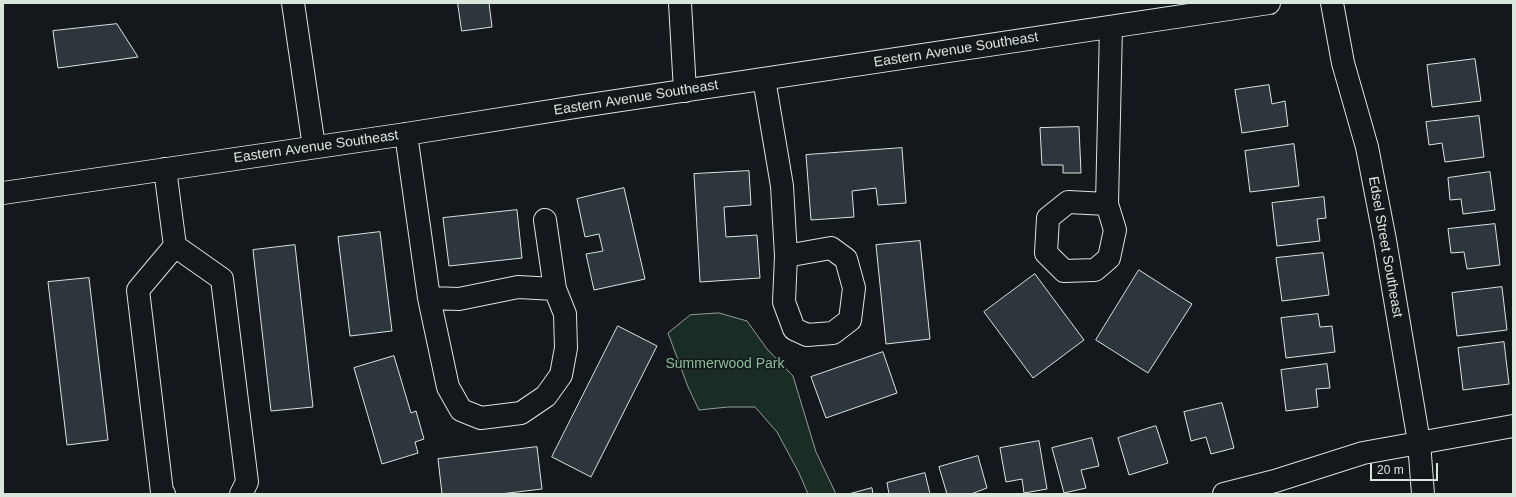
<!DOCTYPE html>
<style>
body{margin:0}
#map{position:relative;width:1516px;height:497px;overflow:hidden;background:#14181c;font-family:Helvetica,sans-serif}
canvas{display:block}
.frame{position:absolute;inset:0;border:4px solid #d8e6dc;pointer-events:none}
.scale{position:absolute;left:1370px;top:463px;width:68px;height:18px;box-sizing:border-box;border:2px solid #d8e6dc;border-top:0;padding-left:5px;font-size:12px;line-height:14px;white-space:nowrap;color:#d8e6dc;-webkit-text-stroke:3px #14181c;paint-order:stroke}
</style>
<div id="map">
<canvas width="1516" height="497"></canvas>
<div class="frame"></div>
<div class="scale">20 m</div>
</div>
<script>
const ctx = document.querySelector('canvas').getContext('2d');
ctx.lineJoin = 'round';
function fillPath(path, color) {
  ctx.fillStyle = color;
  ctx.fill(path, 'evenodd');
}
function trace(path, color, width, dash) {
  ctx.strokeStyle = color;
  ctx.lineWidth = width;
  ctx.lineCap = dash ? 'butt' : 'round';
  ctx.setLineDash(dash || []);
  ctx.stroke(path);
}
function drawText(font, color, halo, rows, align = 'center') {
  ctx.font = font + ' Helvetica,sans-serif';
  ctx.lineWidth = 3;
  ctx.setLineDash([]);
  ctx.textBaseline = 'middle';
  ctx.strokeStyle = halo;
  ctx.fillStyle = color;
  for (const [text, x, y, turn = 0] of rows) {
    ctx.save();
    ctx.translate(x, y);
    ctx.rotate((+turn || 0) * Math.PI / 180);
    ctx.textAlign = isNaN(turn) ? turn : align;
    if (halo) ctx.strokeText(text, 0, 0);
    ctx.fillText(text, 0, 0);
    ctx.restore();
  }
}
const green = new Path2D(`
 M719,313L747,321L767,349L793,376L816,452L836,494H808L799,473L777,432L755,407H728L699,410L688,387L668,333L690,315Z`);
fillPath(green, '#1a2d24');
trace(green, '#939e99', 1);
const building = new Path2D(`
 M458,3H489L492,27L462,31Z
 M117,24L138,57L58,68L53,31Z
 M1475,59L1481,101L1432,107L1427,65Z
 M1269,85L1272,104L1285,101L1288,126L1242,133L1235,90Z
 M1479,116L1484,157L1445,162L1442,143L1429,145L1426,122Z
 M1079,127L1081,173H1063V165H1042L1040,128Z
 M1294,144L1299,186L1250,192L1245,151Z
 M902,148L906,203L878,205L876,188L852,191L854,217L811,220L806,155Z
 M749,171L751,205L724,207L726,237L757,235L760,278L700,282L694,174Z
 M1490,172L1495,210L1463,214L1461,199L1450,200L1448,178Z
 M624,188L645,279L594,290L586,254L603,251L599,234L585,237L577,199Z
 M1324,197L1326,218L1317,219L1320,241L1277,246L1272,203Z
 M517,210L522,258L449,266L443,218Z
 M1495,224L1500,265L1467,269L1464,252L1451,253L1448,229Z
 M380,232L392,331L350,336L338,237Z
 M920,241L930,339L886,344L876,245Z
 M295,245L313,407L271,411L253,250Z
 M1323,253L1329,295L1282,301L1276,258Z
 M1139,270L1192,304L1148,373L1096,340Z
 M1035,274L1084,340L1033,378L984,312Z
 M89,278L108,440L67,445L48,282Z
 M1502,287L1507,330L1457,336L1452,293Z
 M1318,314L1320,327L1332,326L1335,352L1286,358L1281,318Z
 M618,326L657,346L591,477L552,457Z
 M1504,342L1509,384L1463,390L1458,348Z
 M883,352L897,393L826,418L811,377Z
 M394,356L411,413L416,411L424,439L415,442L418,453L382,464L354,368Z
 M1327,364L1330,388L1316,389L1318,407L1286,411L1281,370Z
 M1222,403L1234,448L1211,454L1206,437L1191,441L1184,412Z
 M1156,426L1168,463L1129,475L1118,438Z
 M1092,438L1099,466L1081,470L1086,488L1064,493L1052,448Z
 M1039,441L1047,489L1024,493L1022,479L1006,482L1000,448Z
 M537,447L542,489L500,494H442L438,459Z
 M978,456L987,488L971,494H947L939,467Z
 M925,473L930,494H889L887,483Z
 M872,488L873,494H849Z`);
fillPath(building, '#2c363c');
trace(building, '#d8e6dc', 1);
const minor = new Path2D(`
 M293,3L314,147
 M680,3L685,91
 M1332,3L1343,63L1367,147L1385,240L1419,442L1423,494
 M764,79L782,186L786,256L784,302L794,329L807,335L833,333L850,320L854,288L846,259L831,248L786,256
 M406,134L429,298L448,387L461,410L481,418L521,413L546,396L561,375L566,348L565,314L555,289L518,287L459,299L429,298
 M3,193L406,134L582,106L1269,3
 M1107,204L1068,202L1048,218L1046,253L1064,271L1095,270L1109,258L1115,230L1107,204L1111,27
 M545,220L555,289
 M175,246L222,279L247,482L241,494
 M164,494L162,492L138,290L175,246L165,169
 M1224,494L1275,481L1363,453L1513,426`);
trace(minor, '#d8e6dc', 24);
trace(minor, '#14181c', 22);
drawText('14px', '#d8e6dc', '#14181c', [
 ["Eastern Avenue Southeast",956,50,-9],
 ["Eastern Avenue Southeast",636,98,-9],
 ["Eastern Avenue Southeast",316,147,-8],
 ["Edsel Street Southeast",1385,247,80]
]);
drawText('14px', '#8ac095', '#14181c', [
 ["Summerwood Park",725,364]
]);
</script>
